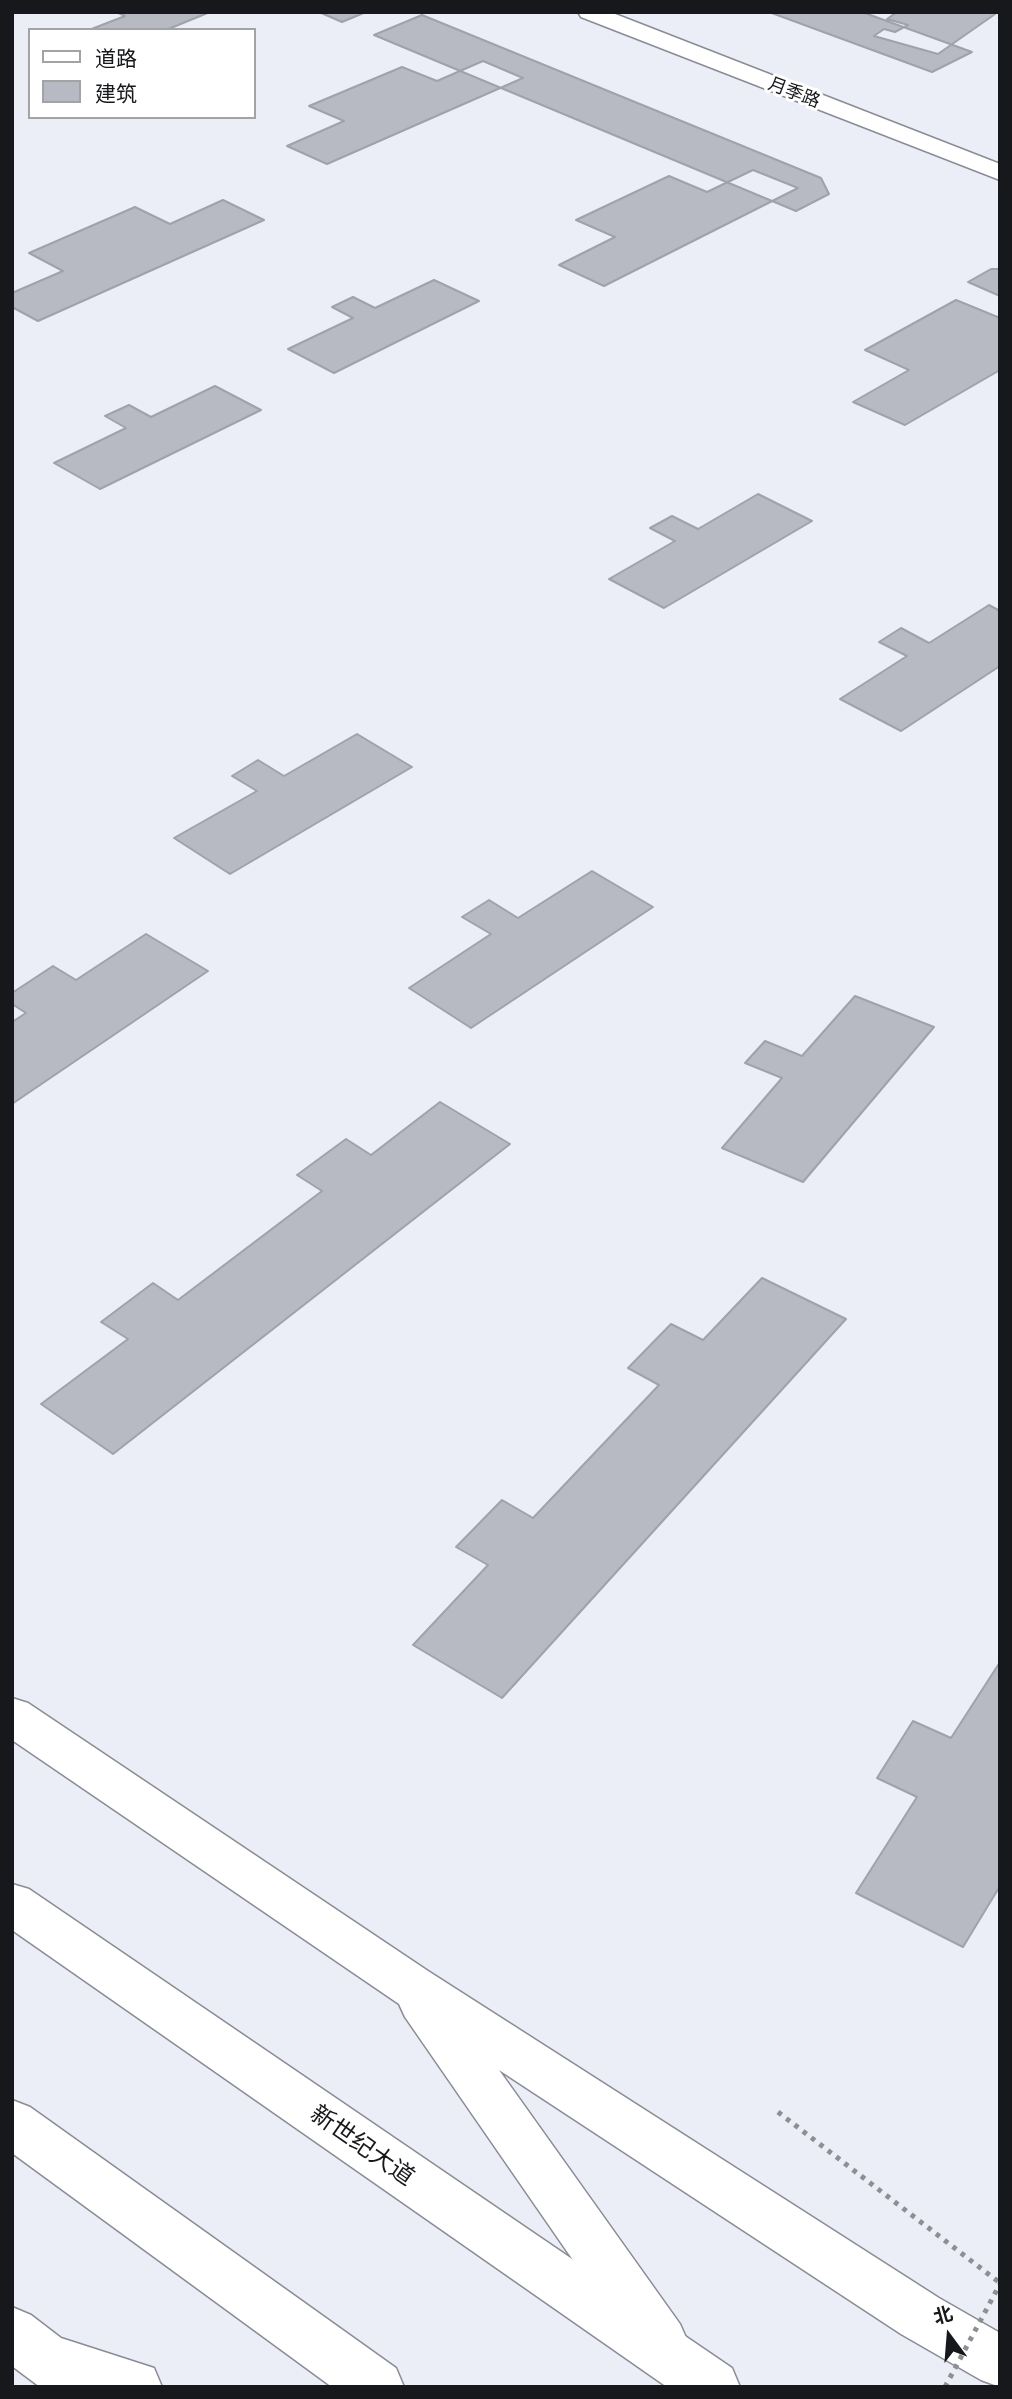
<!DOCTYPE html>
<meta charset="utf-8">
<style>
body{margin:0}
#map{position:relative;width:1012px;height:2399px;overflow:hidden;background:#ebeef6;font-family:Cabin,"Noto Sans SC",sans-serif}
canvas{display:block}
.frame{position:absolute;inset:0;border:14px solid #17181b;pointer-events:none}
.legend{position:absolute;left:28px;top:28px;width:228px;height:91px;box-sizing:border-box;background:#fff;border:2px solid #a2a3a4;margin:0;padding:9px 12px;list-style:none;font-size:21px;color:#17181b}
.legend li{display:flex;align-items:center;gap:14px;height:35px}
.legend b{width:35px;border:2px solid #a2a3a4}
.north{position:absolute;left:914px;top:2301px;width:70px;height:70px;-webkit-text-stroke:5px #fff;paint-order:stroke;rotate:344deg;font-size:19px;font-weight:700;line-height:28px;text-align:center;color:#17181b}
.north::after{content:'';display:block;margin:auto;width:24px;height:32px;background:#17181b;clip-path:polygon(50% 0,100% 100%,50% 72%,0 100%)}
</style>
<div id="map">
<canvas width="1012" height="2399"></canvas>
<div class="frame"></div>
<ul class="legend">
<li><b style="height:9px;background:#fff"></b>道路</li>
<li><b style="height:19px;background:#b7bac2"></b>建筑</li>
</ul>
<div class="north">北</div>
</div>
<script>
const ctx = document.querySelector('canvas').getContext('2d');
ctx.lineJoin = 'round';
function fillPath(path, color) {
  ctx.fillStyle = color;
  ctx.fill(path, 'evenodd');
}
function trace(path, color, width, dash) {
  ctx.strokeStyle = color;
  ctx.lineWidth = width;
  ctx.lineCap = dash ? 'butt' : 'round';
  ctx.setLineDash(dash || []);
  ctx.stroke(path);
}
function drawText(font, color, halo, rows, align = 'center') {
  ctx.font = font + ' Cabin,"Noto Sans SC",sans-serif';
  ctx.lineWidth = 6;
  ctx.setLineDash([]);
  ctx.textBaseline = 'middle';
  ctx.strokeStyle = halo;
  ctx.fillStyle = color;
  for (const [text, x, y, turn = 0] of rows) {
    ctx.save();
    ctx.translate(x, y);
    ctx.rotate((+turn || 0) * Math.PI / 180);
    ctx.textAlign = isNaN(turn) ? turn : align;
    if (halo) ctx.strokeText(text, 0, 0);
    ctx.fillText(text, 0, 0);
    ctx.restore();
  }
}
const building = new Path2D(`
 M116,12H210L166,30H89L125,16Z
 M319,12H366L342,22Z
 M769,12H862L972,52L932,72Z
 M897,12H998L938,54L874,36L884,29L895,32L908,25L887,19Z
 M422,15L821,178L829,194L796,211L374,35Z
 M483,61L523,78L327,164L287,146L344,121L309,106L402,67L437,81Z
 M753,170L798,188L604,286L559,265L615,237L576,220L669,176L707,192Z
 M223,200L264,220L38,321L12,307V293L63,271L29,253L135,207L170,224Z
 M991,269H1000V296L968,282Z
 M434,280L479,301L334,373L288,349L353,318L332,307L353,297L375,308Z
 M956,300L1000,318V370L905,425L853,402L909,370L865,350Z
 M215,386L261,410L100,489L54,463L126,428L105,416L129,405L151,417Z
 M758,494L812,521L664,608L609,579L675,541L650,528L672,516L698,529Z
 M989,605L1000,611V666L901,731L840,699L907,656L879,642L901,628L929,643Z
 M357,734L412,767L230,874L174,838L257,791L232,776L258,760L284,776Z
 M592,871L653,907L471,1028L409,988L491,934L462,917L489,900L518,918Z
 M146,934L208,971L12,1104V1022L26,1013L12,1004V993L53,966L76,980Z
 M855,996L934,1027L803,1182L722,1148L782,1078L745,1063L765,1041L802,1056Z
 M440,1102L510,1144L113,1454L41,1404L128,1339L101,1322L153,1283L178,1300L322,1191L297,1175L346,1139L371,1155Z
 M762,1278L846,1319L502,1698L413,1645L488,1565L456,1547L502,1500L533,1518L659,1385L628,1368L671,1324L703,1340Z
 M1000,1662V1886L963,1947L856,1893L917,1797L877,1778L913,1721L951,1738Z`);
fillPath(building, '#b7bac2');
trace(building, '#9fa2aa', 2);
const minor = new Path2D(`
 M578,12H610L1000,164V180L581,17Z
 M12,1698L28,1703L428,1971L939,2298L1000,2333V2387L981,2380L901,2334L499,2070L680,2324L688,2342L680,2360L661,2368L642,2360L405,2017L399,2004L12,1740Z
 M12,2307L31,2315L61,2338L154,2368L162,2387H40L12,2366Z`);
const major = new Path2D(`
 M12,1884L29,1889L732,2368L740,2387H667L12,1930Z
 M12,2100L30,2107L396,2368L404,2387H332L12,2153Z`);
trace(minor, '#898c94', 3);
trace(major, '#898c94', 3);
trace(new Path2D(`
 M778,2112L1000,2283`), '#8d8f95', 5, [4.5, 6]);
fillPath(minor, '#fff');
fillPath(major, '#fff');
trace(new Path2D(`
 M945,2387L1000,2284`), '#8d8f95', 5, [4.5, 6]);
drawText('18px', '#17181b', '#fff', [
 ["月季路",794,93,21]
]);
drawText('24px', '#17181b', '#fff', [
 ["新世纪大道",362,2146,35]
]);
</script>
